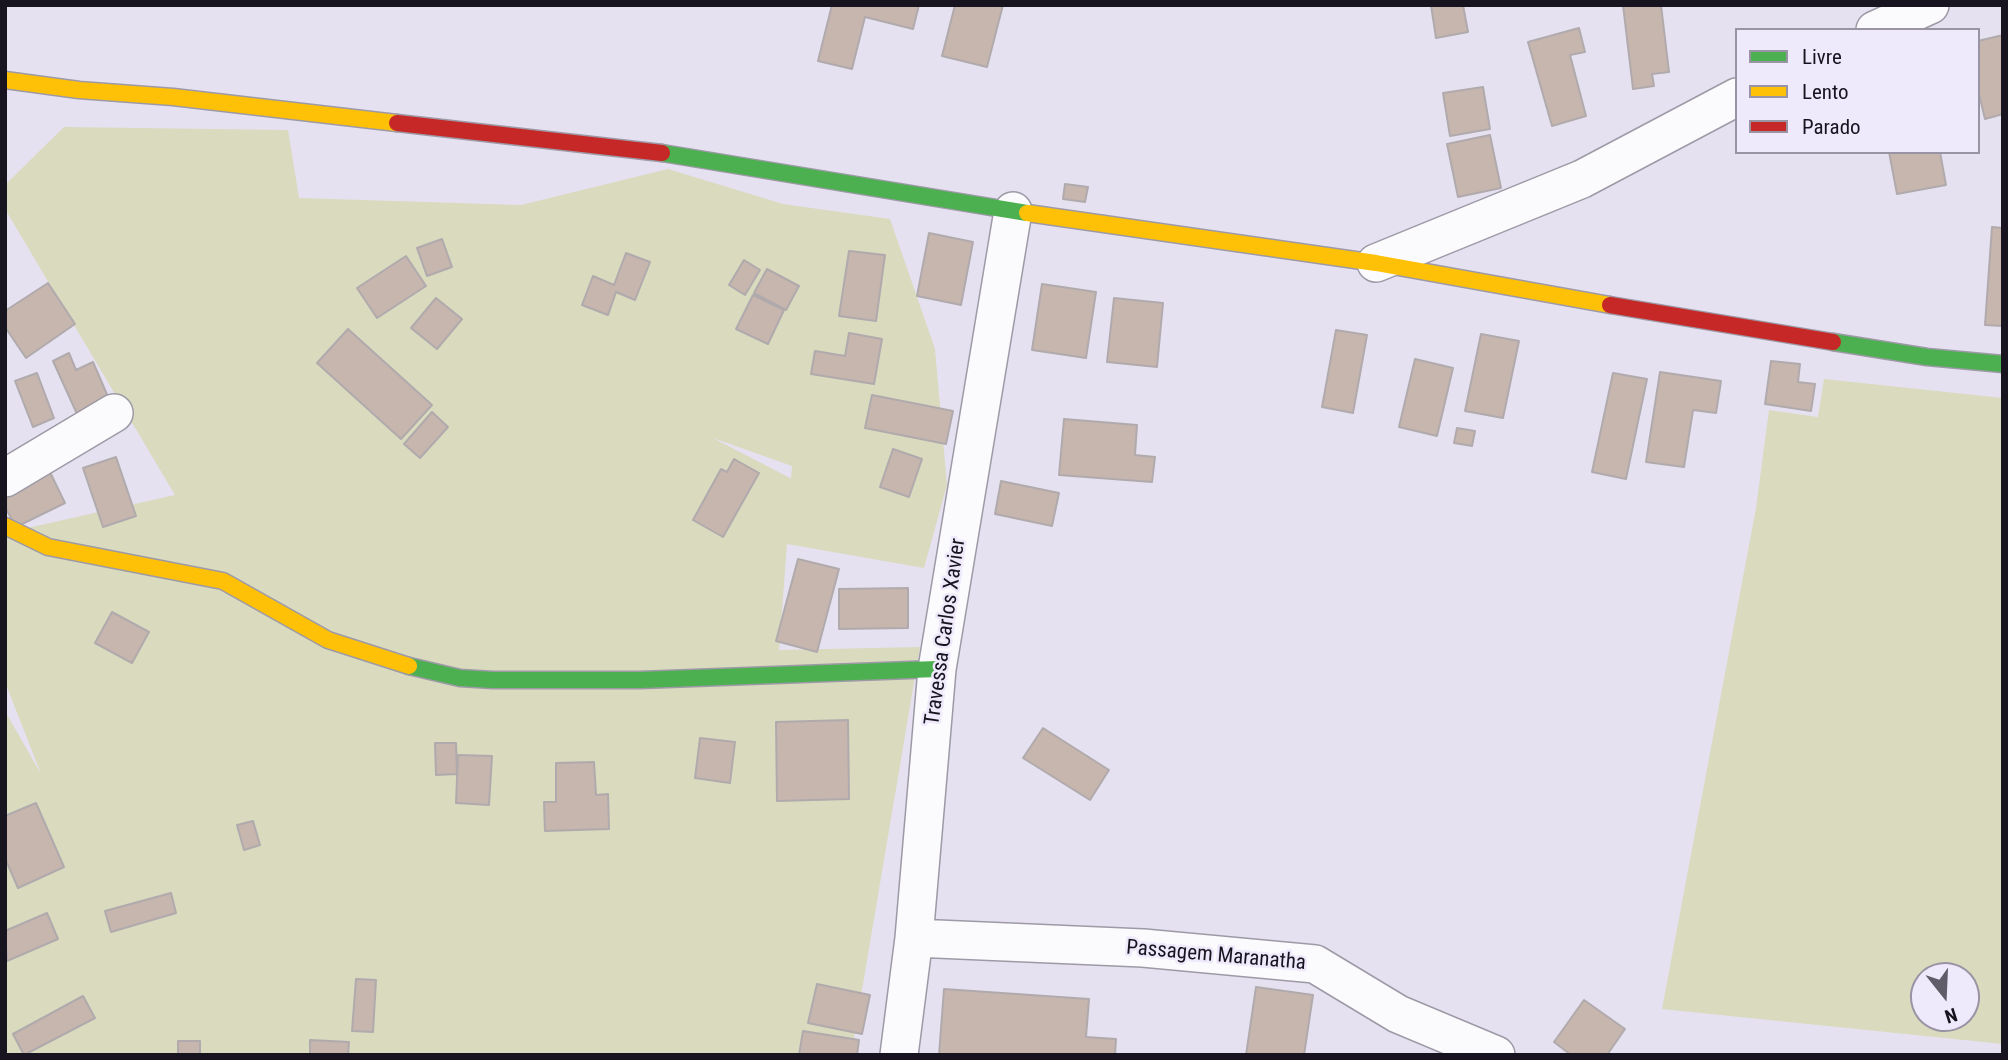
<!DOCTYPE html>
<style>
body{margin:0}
#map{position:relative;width:2008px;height:1060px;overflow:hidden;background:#e6e1f1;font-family:"Roboto Condensed",sans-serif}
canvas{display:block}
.frame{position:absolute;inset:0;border:7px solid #18141f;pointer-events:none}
.legend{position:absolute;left:1735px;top:28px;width:245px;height:126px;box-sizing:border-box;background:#efe9fc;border:2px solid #9994a4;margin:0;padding:9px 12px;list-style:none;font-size:21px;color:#18141f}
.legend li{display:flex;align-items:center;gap:14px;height:35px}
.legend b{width:35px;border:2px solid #9994a4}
.north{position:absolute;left:1910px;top:962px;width:70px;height:70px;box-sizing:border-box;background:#efe9fc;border:2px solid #9994a4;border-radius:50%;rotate:162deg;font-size:19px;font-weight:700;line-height:28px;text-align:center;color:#18141f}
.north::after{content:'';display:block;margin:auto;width:24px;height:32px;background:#605c68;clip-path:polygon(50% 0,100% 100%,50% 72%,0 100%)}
</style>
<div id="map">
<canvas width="2008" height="1060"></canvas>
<div class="frame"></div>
<ul class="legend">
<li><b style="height:9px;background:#4caf50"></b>Livre</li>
<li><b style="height:9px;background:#ffc107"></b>Lento</li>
<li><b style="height:9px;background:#c62828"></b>Parado</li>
</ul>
<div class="north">N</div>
</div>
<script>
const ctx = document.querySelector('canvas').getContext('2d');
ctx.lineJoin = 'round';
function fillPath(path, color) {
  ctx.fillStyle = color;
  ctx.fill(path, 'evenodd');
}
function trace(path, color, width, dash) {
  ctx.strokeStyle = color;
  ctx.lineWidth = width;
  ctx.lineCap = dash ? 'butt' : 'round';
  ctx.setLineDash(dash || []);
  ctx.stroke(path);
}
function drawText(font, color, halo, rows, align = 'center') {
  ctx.font = font + ' "Roboto Condensed",sans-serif';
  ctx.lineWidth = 5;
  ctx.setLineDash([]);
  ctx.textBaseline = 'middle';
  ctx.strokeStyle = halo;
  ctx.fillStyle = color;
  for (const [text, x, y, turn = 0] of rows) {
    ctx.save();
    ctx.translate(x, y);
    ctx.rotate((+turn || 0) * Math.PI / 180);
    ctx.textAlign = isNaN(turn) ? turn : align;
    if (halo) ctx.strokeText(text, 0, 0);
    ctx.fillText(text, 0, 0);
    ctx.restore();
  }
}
fillPath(new Path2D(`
 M64,127L288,130L299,198L521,205L668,169L783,204L890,219L935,349L947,485L924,568L787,544L779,650L920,647L851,1055H14L5,1051V711L41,774L5,682V533L175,495L5,209V185ZM713,438L792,466L791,478H790Z
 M1824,379L2003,398V1044L1662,1009L1756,508L1769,410L1818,417ZM1924,976H1966V1018H1924Z`), '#d9dabe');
const building = new Path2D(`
 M832,5H919L913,29L865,17L852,69L818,61Z
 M955,5H1003L987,67L942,56Z
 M1431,5H1463L1468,32L1436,38Z
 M1623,5H1661L1669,72L1652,74L1654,86L1633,89Z
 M1579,28L1585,52L1570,55L1586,116L1552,126L1528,42Z
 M2003,35V114L1985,119L1978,90V41Z
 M1483,87L1490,129L1450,136L1443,93Z
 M1490,135L1501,188L1458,197L1447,144Z
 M1889,152H1940L1946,185L1897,194Z
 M1065,184L1088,187L1085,202L1063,199Z
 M1992,227L2003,228V326L1985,325Z
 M929,233L973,242L961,305L917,296Z
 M442,239L452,267L427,276L417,248Z
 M849,251L885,255L876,321L839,316Z
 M626,253L650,262L635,300L616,292L608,315L582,305L593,276L614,285Z
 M406,256L426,286L377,318L357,288Z
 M744,260L760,270L745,295L729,285Z
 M767,269L799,286L786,310L754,293Z
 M48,283L75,324L26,358L5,327V311Z
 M1042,284L1096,292L1086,358L1032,350Z
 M753,295L784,310L768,344L736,329Z
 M436,298L462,319L437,349L411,328Z
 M1114,298L1163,303L1157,367L1107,362Z
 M348,329L432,405L401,439L317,363Z
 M1336,330L1367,335L1353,413L1322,407Z
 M849,333L882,339L874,384L811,374L815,351L845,356Z
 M1481,334L1519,341L1503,418L1465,411Z
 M69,353L76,370L93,362L109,399L77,414L53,361Z
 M1415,359L1453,368L1437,436L1399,427Z
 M1771,361L1800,364L1798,382L1815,384L1811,411L1765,404Z
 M1660,372L1721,381L1716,413L1693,410L1684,467L1646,462Z
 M37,373L54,418L33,427L15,381Z
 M1613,373L1647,379L1626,479L1592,472Z
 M872,395L953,411L946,444L865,428Z
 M432,412L448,427L420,458L404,444Z
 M1064,419L1137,425L1135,455L1155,457L1152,482L1059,475Z
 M1457,428L1475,431L1472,446L1454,443Z
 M893,449L922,459L909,497L880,487Z
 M116,457L136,516L103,527L83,468Z
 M734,459L759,473L723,537L693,520L721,469L727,472Z
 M48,468L65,503L16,527L5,507V489Z
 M1001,481L1059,493L1052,526L995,514Z
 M798,559L839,569L817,652L776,641Z
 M908,588V628L839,629V589Z
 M112,612L149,632L132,663L95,643Z
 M848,720L849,799L777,801L776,722Z
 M1043,728L1109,770L1090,800L1023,758Z
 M700,738L735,742L730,783L695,778Z
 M435,743H456L457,774L436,775Z
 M458,755L492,756L489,805L456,803Z
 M594,762L596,795L608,794L609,829L545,831L544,802H556V763Z
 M36,803L64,867L18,888L5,858V816Z
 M253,821L260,845L244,850L237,825Z
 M171,893L176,913L111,932L105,911Z
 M47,913L58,939L7,961L5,931Z
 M356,979L376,980L373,1032L352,1031Z
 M817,984L870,995L862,1034L808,1023Z
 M1256,987L1313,995L1304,1055H1246Z
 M944,989L1089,999L1086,1037L1116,1039L1115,1055H939Z
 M83,996L95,1018L24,1055L13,1034Z
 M1584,1000L1625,1029L1607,1055H1571L1554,1042Z
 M803,1031L859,1040L857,1055H799Z
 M310,1040L349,1042L348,1055H310Z
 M178,1041H200V1055H178Z`);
fillPath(building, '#c6b6ae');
trace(building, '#b1aaad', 2);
const street = new Path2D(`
 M1875,30L1930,5
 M1376,263L1582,179L1737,97
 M5,478L114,413
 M914,938L1143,948L1315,964L1398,1014L1496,1055
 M899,1055L914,938L937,669L1013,211`);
const fast = new Path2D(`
 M662,153L1027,213
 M1833,342L1927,357L2003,364
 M409,666L460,678L493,680H640L937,669`);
const slow = new Path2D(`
 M5,80L79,90L173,97L397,123
 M1027,213L1376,263L1610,305
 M5,526L48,547L223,581L328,640L409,666`);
const jam = new Path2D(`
 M397,123L662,153
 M1610,305L1833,342`);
trace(street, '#9d9aa6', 40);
trace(fast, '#9d9aa6', 19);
trace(slow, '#9d9aa6', 19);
trace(jam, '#9d9aa6', 19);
trace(street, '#fbfafd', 37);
trace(fast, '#4caf50', 16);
trace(slow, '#ffc107', 16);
trace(jam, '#c62828', 16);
drawText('21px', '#18141f', '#efe9fc', [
 ["Travessa Carlos Xavier",946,632,-82],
 ["Passagem Maranatha",1216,956,5]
]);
</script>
